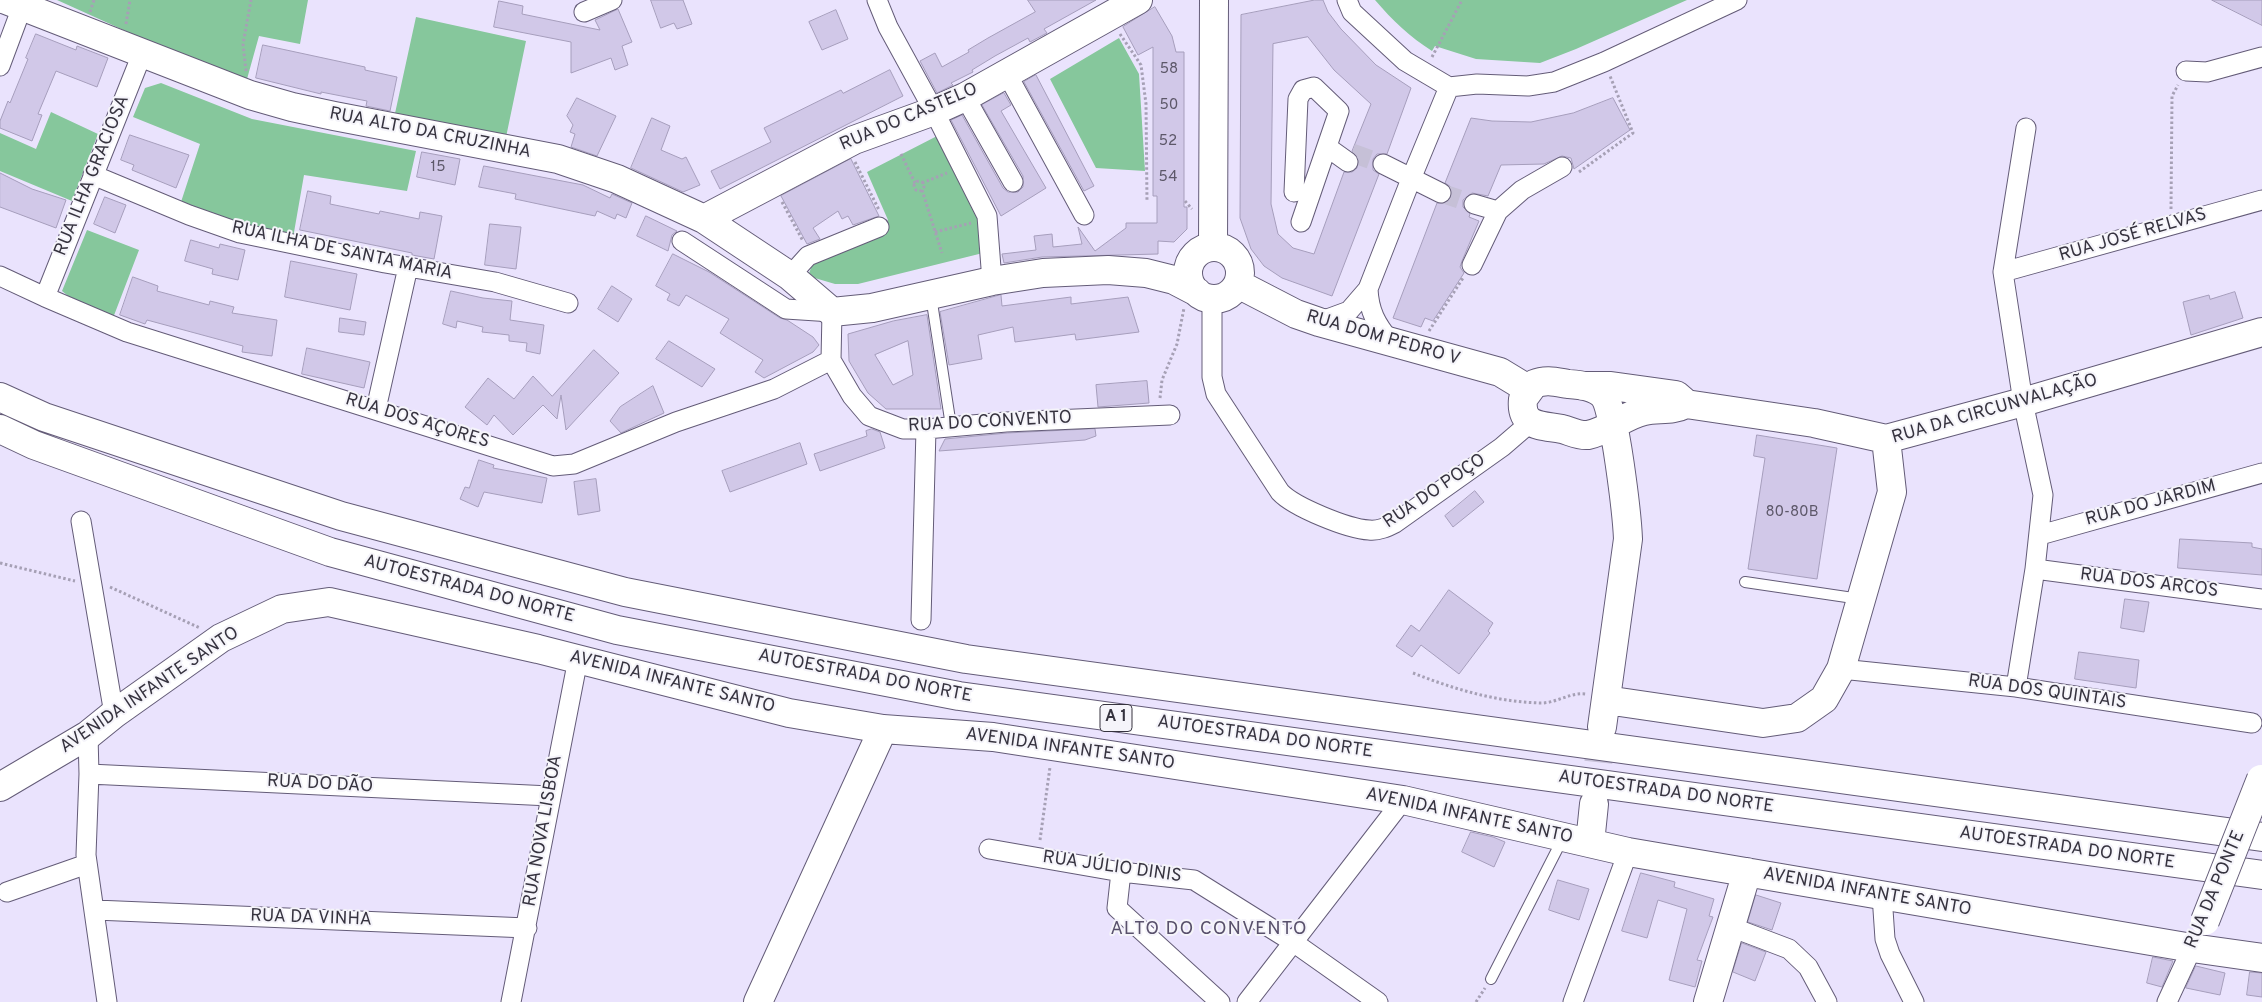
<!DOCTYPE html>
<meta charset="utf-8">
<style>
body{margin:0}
canvas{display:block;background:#eae3fd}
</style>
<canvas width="2262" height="1002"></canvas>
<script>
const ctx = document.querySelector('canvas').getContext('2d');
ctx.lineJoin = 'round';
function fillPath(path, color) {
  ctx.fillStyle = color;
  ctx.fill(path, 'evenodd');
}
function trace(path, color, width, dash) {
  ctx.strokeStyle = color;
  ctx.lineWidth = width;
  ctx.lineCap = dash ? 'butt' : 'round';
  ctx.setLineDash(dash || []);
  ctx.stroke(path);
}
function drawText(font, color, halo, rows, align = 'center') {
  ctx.font = font + ' Overpass,sans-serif';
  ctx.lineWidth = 4;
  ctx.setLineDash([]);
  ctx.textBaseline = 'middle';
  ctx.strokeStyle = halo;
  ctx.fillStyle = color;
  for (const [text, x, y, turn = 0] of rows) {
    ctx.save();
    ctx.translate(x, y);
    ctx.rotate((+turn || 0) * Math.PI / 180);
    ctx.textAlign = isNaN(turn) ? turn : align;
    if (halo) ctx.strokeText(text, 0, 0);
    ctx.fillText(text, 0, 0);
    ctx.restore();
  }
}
fillPath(new Path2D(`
 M57,0H308L300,44L259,36L247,79L150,42Z
 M1375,0H1687L1576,49L1540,63L1476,59L1435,46L1432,51C1410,37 1392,20 1375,0Z
 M416,17L526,41L505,142L394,118Z
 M1119,38L1139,74L1145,171L1096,168L1050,79Z
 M161,83L252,119L416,151L407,191L304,175L293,238L259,231L181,202L200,144L133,117L145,88Z
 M51,112L98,134L72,201L0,171V133L36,149Z
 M939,135L980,221L983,253L858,284H835L808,276L814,260L886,228L888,220L867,172Z
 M87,230L139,250L113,318L78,304L62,291Z`), '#86c79c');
const building = new Path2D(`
 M651,0H683L692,24L677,29L674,23L661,28Z
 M1028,0H1096L1044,29L1047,33L1030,42L1028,38L995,56L972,70L973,72L951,83L953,85L937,93L920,61L935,53L942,67L969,52L968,50L988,38L1035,12Z
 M1315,0H1323L1328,12L1341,29L1376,65L1411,88L1387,154H1377L1373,159V170L1379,174L1332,296L1282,278L1264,266L1251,249L1240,218L1241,15ZM1308,37L1334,70L1371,104L1352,151L1358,158L1357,168L1352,172H1344L1314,254L1293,248L1278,234L1271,204L1273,44Z
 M2212,0H2262V25Z
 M499,1L523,6L522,14L600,30L595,20L618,9L632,42L622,46L628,65L615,70L611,58L571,73V42L494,27Z
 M1155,7L1172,36L1176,52H1184V207H1187V229L1174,242L1158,241V254L1042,257L1004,263L1002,254L1036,250L1034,236L1052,234L1053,247L1082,244L1078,227L1095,251L1126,228V223H1157V196H1153V47L1138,55L1123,27Z
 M836,10L848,39L822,50L809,22Z
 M36,34L76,50L77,46L108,58L97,87L56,71L38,114L42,115L32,141L0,128V121L8,101L10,103L28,59L26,58Z
 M263,45L365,67V70L397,77L390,111L366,106L367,101L321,92V94L256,78Z
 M890,70L903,96L720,189L711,171L771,142L764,128L841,90L843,93Z
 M1036,75L1094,186L1084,191L1024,82Z
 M1004,93L1011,105L1001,111L1046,188L1001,216L951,120L962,115L1003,188L1008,192H1018L1023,187V176L982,105Z
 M577,98L616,116L597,156L571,147L575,134L570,132L573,125L567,116Z
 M1613,98L1630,130L1574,169L1571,158L1562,156L1544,164L1501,165L1488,196L1472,193L1463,200V207L1470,214L1469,217L1479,221L1462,261L1460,267L1464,273L1433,321L1425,318L1421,327L1393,318L1437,203H1447L1451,198V187L1445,183L1471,118L1492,121L1531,122L1573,113Z
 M652,118L670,126L661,150L682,159L686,157L700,185L683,192L631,168Z
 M130,135L189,155L176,188L132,170L134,165L121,160Z
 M422,152L460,159L455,185L417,177Z
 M851,159L879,216L853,225L848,216L842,219L838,211L813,228L820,239L807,244L781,196Z
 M484,166L583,185L610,198L612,194L632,203L626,218L617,214L615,219L597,211L595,216L515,199L516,194L479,187Z
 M0,173L32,189L66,200L56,228L0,207Z
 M308,191L331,196L330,204L379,214L380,211L419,219L420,212L442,216L434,259L412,255V253L300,230Z
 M105,197L126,205L115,233L94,224Z
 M646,216L677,231L672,235L668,251L637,236Z
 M490,224L521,227L516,269L485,265Z
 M191,240L219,248L220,244L245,250L238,280L212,274L213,269L185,261Z
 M673,254L709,272L780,318L787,320L813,337L819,345L813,352L764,378L755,372L763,360L720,333L729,319L686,295L679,306L667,300L670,294L656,286Z
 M291,261L357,274L350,310L285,297Z
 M133,277L158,286L157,291L209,305L210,301L234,307L232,313L277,320L272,356L242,352L243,346L147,320L145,324L120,315Z
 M612,286L632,299L618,322L598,309Z
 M451,291L483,298L512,301L510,320L544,325L540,354L526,351L527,343L509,341V335L482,332L483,327L457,321L456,328L443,324Z
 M2235,292L2243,318L2191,335L2183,302L2209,295L2210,299Z
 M1001,295L1002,306L1071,297V304L1128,297L1139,332L1076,340L1075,334L1015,342L1013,327L978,335L982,359L949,365L940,312Z
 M927,315L941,409H886L868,393L849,361L848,334L893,321ZM908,341L913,375L893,385L875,355Z
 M340,318L366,322L364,335L339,332Z
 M669,341L715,369L702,387L656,359Z
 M307,348L370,362L364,388L302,374Z
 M594,350L619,373L566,430L561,395L557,419L543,405L513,435L494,415L487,425L465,407L488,378L514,399L533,376L552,396Z
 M1147,381L1149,403L1098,407L1096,385Z
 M653,386L664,413L621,433L610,421L620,407Z
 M872,429L880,432L885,448L820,471L814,454L867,436L866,431Z
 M1095,429L1096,436L1085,440L939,451L945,439L1007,433Z
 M1757,435L1837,448L1817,579L1748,569L1765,458L1754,456Z
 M800,443L807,464L730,492L722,471Z
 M479,460L494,465L493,468L547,478L542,503L484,492L478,507L460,499L465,487L469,488Z
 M596,479L600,511L578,515L574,482Z
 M1475,491L1484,502L1453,527L1445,516Z
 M2180,539L2252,543V547L2262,549V575L2178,568Z
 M1449,590L1493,623L1488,631L1490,633L1459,674L1421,645L1412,657L1396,646L1411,625L1419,631Z
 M2125,599L2149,602L2144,632L2121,628Z
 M2079,652L2139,660L2136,688L2075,679Z
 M1471,832L1493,837L1505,842L1494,867L1462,852Z
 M1641,873L1675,882L1674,887L1714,899L1709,916L1713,917L1697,960L1702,961L1695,987L1669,980L1687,909L1658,900L1647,938L1622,931Z
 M1558,880L1589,889L1579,920L1549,910Z
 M1756,895L1781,903L1772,930L1748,922Z
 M1742,943L1766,952L1755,981L1733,972Z
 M2153,957L2173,961L2162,987L2147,983Z
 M2196,966L2225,973L2220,995L2186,988Z
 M2250,972L2262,973V997L2247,995Z`);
fillPath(building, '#d1c8e8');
trace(building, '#a69ebc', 1);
trace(new Path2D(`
 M1352,153L1383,164
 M1441,193L1474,204`), '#c6c0d7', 19, [19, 9]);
trace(new Path2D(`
 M1594,804L1602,727`), '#c6c0d7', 28, [28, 14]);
const lane = new Path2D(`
 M931,296L951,426
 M1745,582L1860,599
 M1491,979L1563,838`);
const street = new Path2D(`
 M877,0L888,27L934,111L987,216L992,281
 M1347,0L1352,12L1405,61L1449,87
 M584,12L612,0
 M0,66L22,7
 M2186,71L2207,72L2262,57
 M1007,74L1084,215
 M965,97L1013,182
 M1327,147L1348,162
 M1383,164L1441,193
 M93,175L189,215L240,233L385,263L495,282L568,303
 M1294,192L1298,99L1303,90L1314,87L1339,111L1301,222
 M1498,211L1522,190L1562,167
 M682,241L786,309L832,312L831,360L852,396L869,416L903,429H926L1006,422L1170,415
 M1472,265L1498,211L1474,204
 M2003,272L2262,200
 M0,276L45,297L127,332L553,466L574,464L676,422L774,389L831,360
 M790,276L808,256L879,227
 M1368,289C1369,311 1376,324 1390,341
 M45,297L142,54
 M1212,299V377L1216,394L1280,492C1294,507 1348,529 1369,530C1379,531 1387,527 1395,523L1502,447L1531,422
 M1319,322L1349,311L1368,289L1411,179L1449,87L1477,84L1528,86L1554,82L1604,62L1737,0
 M376,409L408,267
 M81,521L114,714
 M2040,535L2262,473
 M2035,569L2262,599
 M921,620L926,429
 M1841,669L2016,687L2252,723
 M2016,687L2035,569L2043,495L2023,402L2003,272L2026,128
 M88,735L89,774L86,855L107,1002
 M89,774L550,796
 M989,849L1121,872L1194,880L1293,942L1378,1002
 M1121,872L1117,908L1220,1002
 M7,892L87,864
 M1882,895L1885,939L1890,954L1914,1002
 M95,910L527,928
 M1731,927L1789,949L1808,967L1827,1002
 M511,1002L578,659
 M1247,1002L1403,800
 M1573,1002L1628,852
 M2167,1002L2192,948`);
const secondary = new Path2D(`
 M6,0L250,95L292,107L334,116L558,159L617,179L704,219L790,276L832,312L872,308L992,281L1043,273L1108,270L1146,273L1174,280L1197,292
 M704,219L854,140L934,111L965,97L1138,0
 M1213,246L1214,0
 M1188 273a26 26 0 1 1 52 0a26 26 0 1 1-52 0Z
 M1238,284L1296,314L1319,322L1500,372L1528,389
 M1583,386H1611L1676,395L1683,401
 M1686,404L1814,423L1886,439L2023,402L2262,332
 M1606,700L1763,723L1797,718L1824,699L1841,669L1892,492L1886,439
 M1602,727L1628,539C1627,516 1615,410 1604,396C1595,386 1580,385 1568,384C1556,382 1546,379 1534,384L1523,399C1520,428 1542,425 1562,429C1570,431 1579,436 1588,435C1608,431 1625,415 1644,411C1659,408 1672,411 1686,404
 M0,787L88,735L114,714L221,638L282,609L329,602L538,649L789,713L883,729L993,737L1403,800L1628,852L2192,948L2262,958
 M1590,843L1594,804
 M758,1002L883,729
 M1708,1002L1747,872`);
const highway = new Path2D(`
 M0,397L44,417L341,516L625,592L966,659L2262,837
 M0,429L34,445L330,552L617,630L959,696L2262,875`);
trace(lane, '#645c78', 12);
trace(street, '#645c78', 21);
trace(secondary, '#645c78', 30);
trace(highway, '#645c78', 30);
trace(new Path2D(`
 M90,12L94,0
 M126,24L130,0
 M1120,34L1141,65L1146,104L1147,202
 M1432,57L1462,0
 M246,71L243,44L251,0
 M901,154L915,183
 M855,162L879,210
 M1579,172L1633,133L1610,76
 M914 186a5 5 0 1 1 10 0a5 5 0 1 1-10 0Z
 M922,183L947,173
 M922,190L942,253
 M1185,201L1192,209
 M782,202L803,241
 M2171,209L2172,96L2178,85
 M935,232L971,223
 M1429,331L1463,278
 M1160,398L1162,380L1177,344L1184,308
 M0,563L75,581
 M110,587L200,628
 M1413,673C1454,689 1496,702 1541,703C1557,703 1570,692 1586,694
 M1040,840L1050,767
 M1476,1002L1485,988`), '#a6a0b5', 3, [2.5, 2.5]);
trace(lane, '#fff', 10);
trace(street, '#fff', 19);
trace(secondary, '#fff', 28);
trace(highway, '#fff', 28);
const secondaryBridge = new Path2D(`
 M2205,921L2261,779`);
trace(secondaryBridge, '#645c78', 30, []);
trace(secondaryBridge, '#fff', 28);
drawText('15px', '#5d5869', null, [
 ["58",1169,70],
 ["50",1169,106],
 ["52",1168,142],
 ["15",438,168],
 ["54",1168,178],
 ["80-80B",1792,513]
]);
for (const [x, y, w] of [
 [1116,718,32]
]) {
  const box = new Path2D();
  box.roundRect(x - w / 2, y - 13.5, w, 27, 4);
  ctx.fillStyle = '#f5f4fa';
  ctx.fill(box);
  trace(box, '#36333f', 1);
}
drawText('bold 16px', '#36333f', null, [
 ["A 1",1116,718]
]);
drawText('18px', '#36333f', '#f5f4fa', [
 ["RUA DO CASTELO",909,118,-23],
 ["RUA ALTO DA CRUZINHA",430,134,11],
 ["RUA ILHA GRACIOSA",93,176,-68],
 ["RUA JOSÉ RELVAS",2133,236,-16],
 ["RUA ILHA DE SANTA MARIA",342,252,12],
 ["RUA DOM PEDRO V",1383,339,16],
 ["RUA DA CIRCUNVALAÇÃO",1995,410,-16],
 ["RUA DOS AÇORES",417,422,17],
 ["RUA DO CONVENTO",990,423,-3],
 ["RUA DO POÇO",1435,492,-34],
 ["RUA DO JARDIM",2151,504,-15],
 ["RUA DOS ARCOS",2149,584,7],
 ["AUTOESTRADA DO NORTE",469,590,15],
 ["AUTOESTRADA DO NORTE",865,677,11],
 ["AVENIDA INFANTE SANTO",672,683,14],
 ["AVENIDA INFANTE SANTO",150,691,-34],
 ["RUA DOS QUINTAIS",2047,693,8],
 ["AUTOESTRADA DO NORTE",1265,738,8],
 ["AVENIDA INFANTE SANTO",1070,750,8],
 ["RUA DO DÃO",320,785,3],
 ["AUTOESTRADA DO NORTE",1666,793,8],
 ["AVENIDA INFANTE SANTO",1469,817,12],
 ["RUA NOVA LISBOA",544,831,-80],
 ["AUTOESTRADA DO NORTE",2067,849,8],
 ["RUA JÚLIO DINIS",1112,868,8],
 ["RUA DA PONTE",2216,890,-67],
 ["AVENIDA INFANTE SANTO",1867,893,10],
 ["RUA DA VINHA",311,919,2]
]);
ctx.letterSpacing = '1px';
drawText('19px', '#59516c', '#f5f4fa', [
 ["ALTO DO CONVENTO",1209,930]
]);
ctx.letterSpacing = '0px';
</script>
